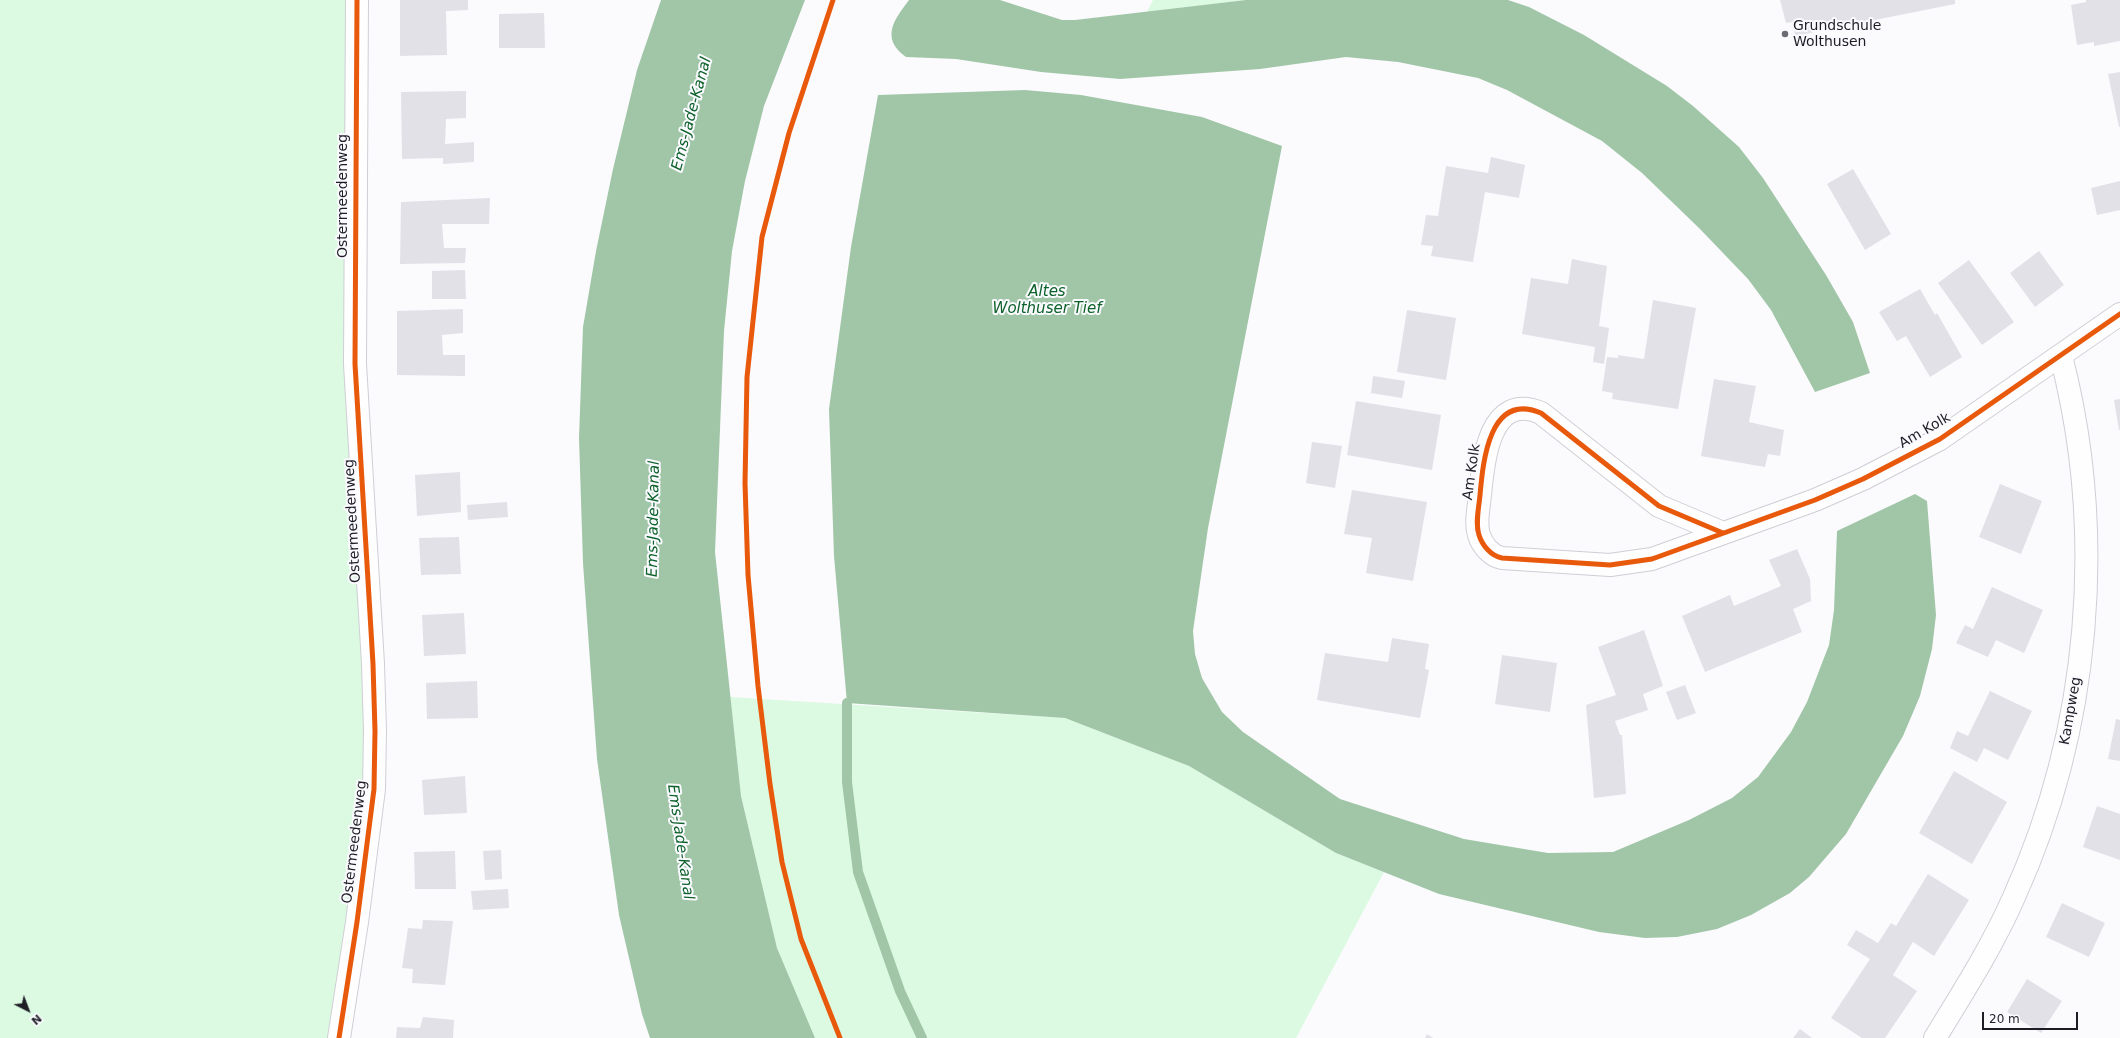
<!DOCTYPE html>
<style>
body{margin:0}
#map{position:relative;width:2120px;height:1038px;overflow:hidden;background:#fbfbfe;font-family:"DejaVu Sans",sans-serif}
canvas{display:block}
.north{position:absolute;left:8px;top:990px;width:40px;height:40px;-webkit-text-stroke:3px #fafaff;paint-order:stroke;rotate:138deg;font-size:11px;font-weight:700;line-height:16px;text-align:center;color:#1e1d26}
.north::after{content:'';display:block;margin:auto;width:14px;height:18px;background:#1e1d26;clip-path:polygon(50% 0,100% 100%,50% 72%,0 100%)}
.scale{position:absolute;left:1982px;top:1012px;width:96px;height:18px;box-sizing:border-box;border:2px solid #1e1d26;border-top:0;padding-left:5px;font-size:12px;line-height:14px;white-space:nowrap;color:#1e1d26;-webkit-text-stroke:3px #fafaff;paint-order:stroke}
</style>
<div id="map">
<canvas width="2120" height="1038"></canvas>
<div class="north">N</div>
<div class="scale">20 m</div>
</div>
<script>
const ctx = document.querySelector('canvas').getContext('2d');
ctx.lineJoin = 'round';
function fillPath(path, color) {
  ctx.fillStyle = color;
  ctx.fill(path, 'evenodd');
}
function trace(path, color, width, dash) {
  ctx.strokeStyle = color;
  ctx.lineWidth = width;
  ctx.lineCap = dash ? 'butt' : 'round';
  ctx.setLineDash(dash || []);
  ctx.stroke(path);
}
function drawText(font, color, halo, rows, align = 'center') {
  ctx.font = font + ' "DejaVu Sans",sans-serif';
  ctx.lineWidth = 4;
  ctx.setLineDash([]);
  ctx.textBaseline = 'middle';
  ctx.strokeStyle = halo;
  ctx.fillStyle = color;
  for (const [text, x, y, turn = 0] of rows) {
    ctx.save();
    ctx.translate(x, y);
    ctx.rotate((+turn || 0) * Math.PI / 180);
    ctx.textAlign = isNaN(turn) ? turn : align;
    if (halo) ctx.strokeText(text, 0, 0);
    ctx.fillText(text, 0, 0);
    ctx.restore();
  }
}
fillPath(new Path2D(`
 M0,0H357L355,236L375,731L339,1038H0Z
 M1153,0H1246L1147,12Z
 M730,697L1065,718L1189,766L1336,853L1384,872L1296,1038H815L777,948L741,796Z`), '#dcfae1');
fillPath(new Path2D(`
 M661,0H805L764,106L745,181L732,251L724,331L715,552L741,796L777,948L815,1038H650L642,1014L619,915L597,759L583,563L579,438L583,327L596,251L613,169L637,70Z
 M909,0H1000L1062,20H1075L1246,0H1508L1529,7L1584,35L1667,86L1693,106L1739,147L1763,178L1826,275L1853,322L1870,373L1815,392L1771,310L1748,279L1699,228L1642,173L1602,141L1507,90L1478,78L1398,62L1346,57L1260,69L1120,79L1041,72L956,59L906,57C880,38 894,20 909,0Z
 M1025,90L1081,95L1202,117L1282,146L1208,528L1193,631L1195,654L1202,678L1222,712L1243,732L1340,799L1464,839L1548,853L1613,852L1689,820L1732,798L1758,777L1791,732L1807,702L1829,645L1834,610L1837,531L1915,494L1927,501L1936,615L1932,649L1920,696L1903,736L1846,834L1809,877L1790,893L1751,915L1717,929L1677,937L1645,938L1599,932L1439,894L1336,853L1189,766L1065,718L847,703L834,556L829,409L851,247L878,95Z`), '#a1c6a7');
trace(new Path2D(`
 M847,703V782L858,872L900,991L922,1038`), '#a1c6a7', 10);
fillPath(new Path2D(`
 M400,0H468V10L446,11L447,55L400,56Z
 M1780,0H1955V4L1795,36L1793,22L1786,23Z
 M2086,0H2120V41L2094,46V42L2077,45L2071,5L2086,2Z
 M544,13L545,48H499V14Z
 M2120,72V127H2119L2108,74Z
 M466,91V118L446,119L445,144L474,142V162L443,164V158L402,159L401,92Z
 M1491,157L1525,165L1519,198L1485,192L1473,262L1431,256L1433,246L1421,245L1426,215L1438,216L1446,166L1488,173Z
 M1853,169L1891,234L1865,250L1827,184Z
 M2120,181V210L2097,215L2091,188Z
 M490,198L489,224H442L444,248H466L465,263L400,264L401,202Z
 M2039,251L2064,285L2035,307L2010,273Z
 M1572,259L1607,266L1599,326L1609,328L1604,364L1593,362L1595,347L1522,334L1531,278L1568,284Z
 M1969,260L2014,322L1982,345L1938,283Z
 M465,270L466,299H432V271Z
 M1920,289L1935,315L1937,313L1962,357L1930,377L1906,336L1897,341L1879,312Z
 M1653,300L1696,308L1678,409L1612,399L1613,393L1602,391L1607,357L1618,358V355L1644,359Z
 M463,309V333L442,335L443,355H465V376L397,375V311Z
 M1407,310L1456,318L1446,380L1397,372Z
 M1373,376L1405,381L1402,398L1371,393Z
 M1714,379L1756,386L1749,422L1784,430L1780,456L1768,454L1765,467L1701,456Z
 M2120,399V430H2119L2114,400Z
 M1356,401L1441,415L1432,470L1347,455Z
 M1312,442L1342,446L1335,488L1306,483Z
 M460,472L461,512L417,516L415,475Z
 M2000,484L2042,501L2021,554L1979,537Z
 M1352,490L1427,502L1413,581L1366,573L1372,538L1344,534Z
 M507,502L508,517L468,520L467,505Z
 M459,537L461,574L421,575L419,538Z
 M1797,549L1810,579L1811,601L1793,609L1802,632L1705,672L1682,616L1730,595L1734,606L1781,586L1769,560Z
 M1992,587L2043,610L2024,653L1996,640L1988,657L1956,643L1965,625L1973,629Z
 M464,613L466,654L424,656L422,615Z
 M1644,630L1663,686L1643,694L1648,710L1615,721L1620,735H1622L1626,794L1594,798L1586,705L1616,695L1598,647Z
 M1392,638L1429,644L1425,669L1429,670L1420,718L1317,700L1325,653L1388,662Z
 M1502,655L1557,663L1550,712L1495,704Z
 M477,681L478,718L427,719L426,683Z
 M1685,685L1696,713L1677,720L1666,692Z
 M1990,691L2032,711L2008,760L1984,748L1977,762L1950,748L1957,731L1968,736Z
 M2116,719L2120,720V761L2108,759Z
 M1954,771L2007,802L1972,864L1919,833Z
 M465,776L467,813L424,815L422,780Z
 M2097,806L2120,814V860L2083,847Z
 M501,850L502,879L485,880L483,851Z
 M455,851L456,889H415L414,852Z
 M1928,874L1969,900L1934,956L1913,942L1893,975L1917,991L1885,1038H1862L1831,1018L1870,959L1847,945L1856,930L1878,943L1891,923L1896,926Z
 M508,889L509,908L473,910L471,891Z
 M2062,903L2105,923L2089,957L2046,937Z
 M423,920L453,921L445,985L412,983L413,969L402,968L408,928L422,929Z
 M2027,979L2062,1001L2041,1033L2007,1012Z
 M423,1017L454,1020L453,1038H396L397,1027L420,1028Z
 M1800,1029L1812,1038H1793Z
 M1427,1034L1433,1038H1425Z`), '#e2e1e8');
const minor = new Path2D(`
 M1723,533L1659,506L1541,413C1489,391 1483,462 1480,495C1479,507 1475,523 1479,535C1482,545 1491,556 1502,558L1610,565L1652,559L1815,500L1863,479L1940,439L2120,314
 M339,1038L357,922L374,789L375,731L373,664L355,364L357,0
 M1935,1038C1963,992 1992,947 2014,897C2090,729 2107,534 2061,356`);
trace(minor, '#cfced5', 24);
trace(minor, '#fefeff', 22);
trace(new Path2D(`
 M833,0L789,133L762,237L747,377L745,483L748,575L758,686L770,784L782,862L801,939L840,1038
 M1723,533L1659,506L1541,413C1489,391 1483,462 1480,495C1479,507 1475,523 1479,535C1482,545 1491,556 1502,558L1610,565L1652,559L1815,500L1863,479L1940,439L2120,314
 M339,1038L357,922L374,789L375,731L373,664L355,364L357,0`), '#e8590c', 5);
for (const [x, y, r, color] of [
 [1785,34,4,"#6b6b72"]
]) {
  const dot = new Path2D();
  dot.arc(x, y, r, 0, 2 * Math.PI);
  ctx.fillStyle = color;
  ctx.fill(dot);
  trace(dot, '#fafaff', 1.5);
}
drawText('14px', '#1e1d26', '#fafaff', [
 ["Grundschule",1793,26],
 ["Wolthusen",1793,42]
], 'left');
drawText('14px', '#1e1d26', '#fafaff', [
 ["Ostermeedenweg",343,196,-90],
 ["Am Kolk",1925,431,-30],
 ["Am Kolk",1472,472,-82],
 ["Ostermeedenweg",353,521,-93],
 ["Kampweg",2071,711,-80],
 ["Ostermeedenweg",355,842,-83]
]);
drawText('italic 15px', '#0d6229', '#fafaff', [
 ["Ems-Jade-Kanal",692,114,-75],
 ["Altes",1047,292],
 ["Wolthuser Tief",1047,309],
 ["Ems-Jade-Kanal",654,519,-89],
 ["Ems-Jade-Kanal",680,842,82]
]);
</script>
